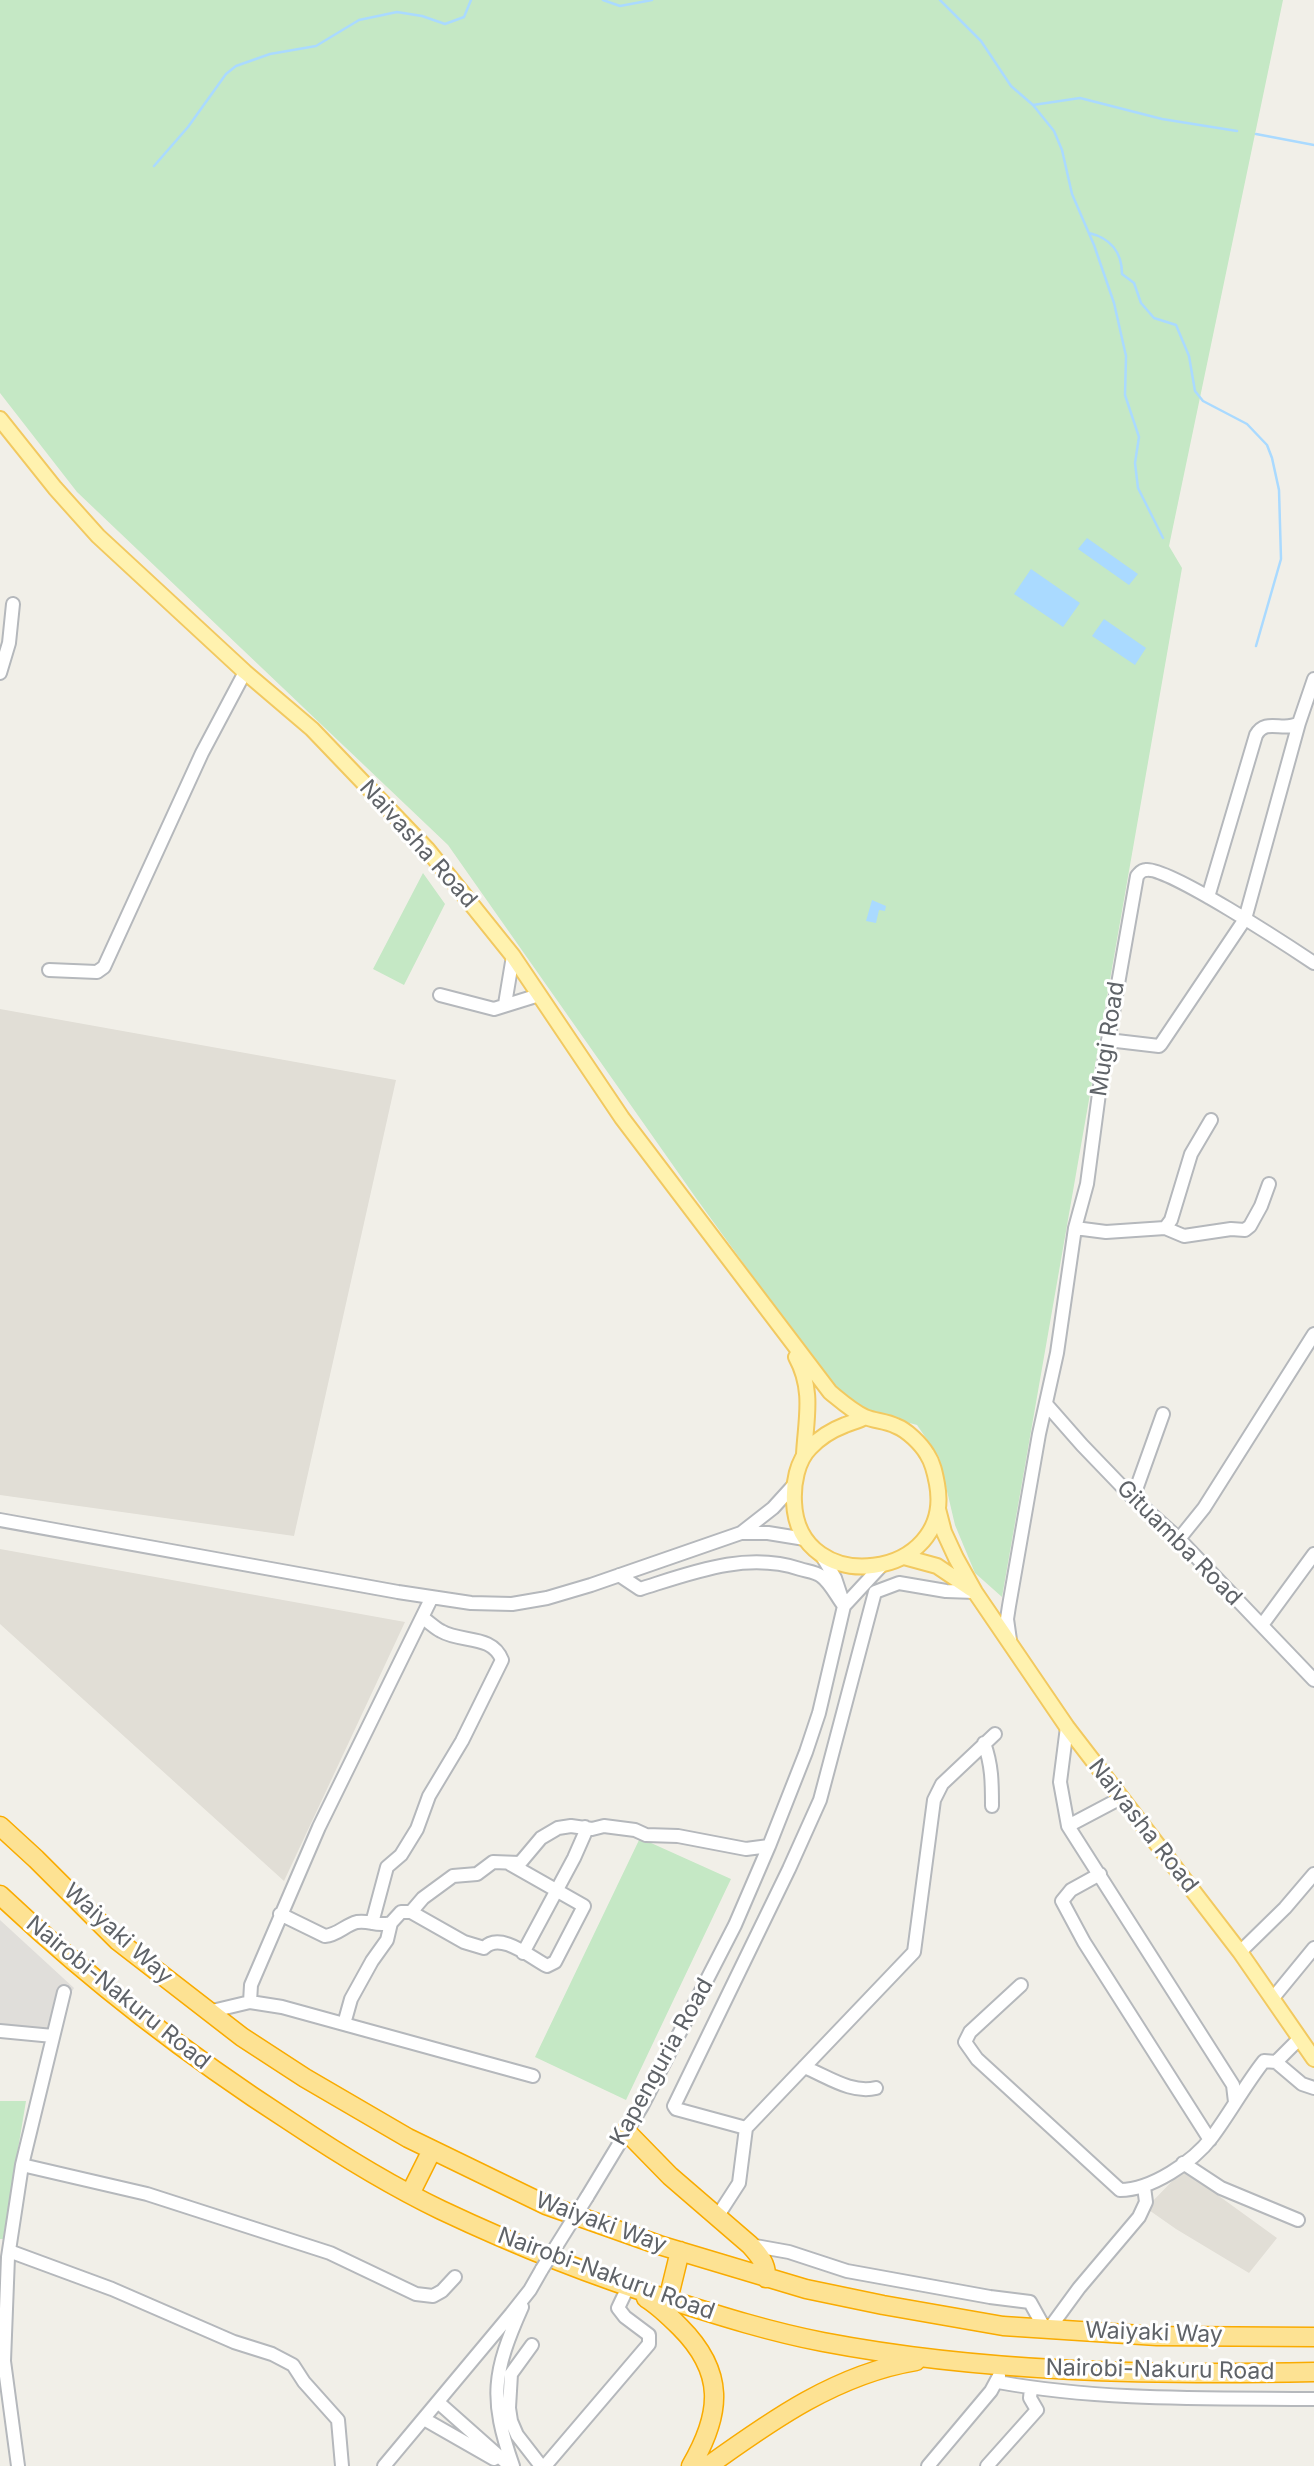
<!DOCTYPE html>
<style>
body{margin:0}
canvas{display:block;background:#f1efe8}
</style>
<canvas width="1314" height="2466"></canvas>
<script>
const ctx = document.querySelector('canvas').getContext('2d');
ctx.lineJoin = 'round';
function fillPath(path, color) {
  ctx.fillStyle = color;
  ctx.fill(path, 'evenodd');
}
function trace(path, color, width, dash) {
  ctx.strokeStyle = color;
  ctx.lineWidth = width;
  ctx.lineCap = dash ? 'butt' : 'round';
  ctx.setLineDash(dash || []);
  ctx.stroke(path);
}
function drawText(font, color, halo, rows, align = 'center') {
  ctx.font = font + ' Inter,sans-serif';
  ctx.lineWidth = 6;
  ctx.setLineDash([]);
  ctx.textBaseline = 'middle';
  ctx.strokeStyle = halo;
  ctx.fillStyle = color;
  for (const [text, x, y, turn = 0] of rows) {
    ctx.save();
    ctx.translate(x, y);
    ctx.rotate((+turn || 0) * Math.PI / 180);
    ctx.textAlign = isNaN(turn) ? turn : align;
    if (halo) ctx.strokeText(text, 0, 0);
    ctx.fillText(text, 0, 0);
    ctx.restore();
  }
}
fillPath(new Path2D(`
 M0,1920L74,1988L49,2031L0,2030Z`), '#e0deda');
fillPath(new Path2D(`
 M0,1009L396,1080L294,1536L0,1495Z
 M0,1549L405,1622L284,1881L0,1624Z
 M1183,2170L1277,2238L1249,2273L1176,2229L1146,2208Z`), '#e1ded6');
fillPath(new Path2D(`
 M0,0H1283L1169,546L1182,568L1002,1597L975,1573L955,1525L939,1457L917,1425L877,1414L856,1405L831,1384L696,1198L448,845L77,492L0,393Z
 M423,873L445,904L404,985L373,969Z
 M640,1838L731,1879L626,2100L535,2057Z
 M0,2101H26L3,2239H0Z`), '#c5e8c5');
fillPath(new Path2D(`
 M1087,538L1138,574L1129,585L1078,549Z
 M1031,569L1080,603L1063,627L1014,594Z
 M1104,619L1146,648L1135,665L1092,636Z
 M872,900L886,906L885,911L879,910L876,923L866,921Z`), '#aadaff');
trace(new Path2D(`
 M603,0L620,6L652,0
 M940,0L981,41L1011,86L1033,105L1080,98L1162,119L1237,131
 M1033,105L1054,131L1062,150L1072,194L1094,245L1114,303L1126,356L1125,395L1139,437L1135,463L1138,488L1163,538
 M1256,134L1314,145
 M154,166L188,127L226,74L236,66L270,54L316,46L359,20L397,12L422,16L445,24L464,17L471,0
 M1089,233C1110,238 1122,252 1122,274L1134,283L1141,303L1154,318L1176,325L1189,356L1195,391L1203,401L1247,424L1267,445L1272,458L1279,490L1281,559L1256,646`), '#aadaff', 2.5);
const minor = new Path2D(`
 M0,673L9,643L13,604
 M1208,897L1256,735C1266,717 1284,733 1299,723L1314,679
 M49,970L97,972L104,967L202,753L245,672
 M440,995L494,1009L539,995
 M505,1004L513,956
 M1108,1040L1159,1046L1161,1044L1245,919L1299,723
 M1075,1228L1106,1232L1165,1228L1184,1236L1231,1229L1245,1230L1250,1226L1261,1206L1269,1184
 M1165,1228L1171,1220L1191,1154L1211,1120
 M1046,1404L1082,1445L1133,1498L1179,1539L1314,1680
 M1133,1498L1163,1414
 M0,1520L398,1592L471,1603L512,1604L547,1598L591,1585L741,1533L773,1508L793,1486
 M741,1533H768L805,1539
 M1179,1539L1204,1508L1314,1334
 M822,1556L835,1578L841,1596
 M619,1575L640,1589C691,1573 746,1551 800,1569C806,1571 816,1572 821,1576C830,1582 837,1597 844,1606
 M975,1592L946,1591L899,1583L875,1592L820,1800L789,1869L674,2106L676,2109L746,2128L914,1952L934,1800L942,1784L995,1734
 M1262,1625L1314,1554
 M1010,1640L1007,1619L1009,1606L1039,1434L1057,1353L1075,1228L1087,1184L1100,1086L1137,876C1140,873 1141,870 1146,870C1167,866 1290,947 1314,963
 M1067,1727L1060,1782L1068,1826L1233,2085L1235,2102
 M984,1743C992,1765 992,1783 992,1806
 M1068,1826L1121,1798
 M1100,1874L1071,1890L1062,1901L1084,1942L1210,2140
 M411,1912L464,1942L484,1948C500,1931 530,1957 547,1966L555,1962L584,1906L510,1864
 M280,1914L325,1936C338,1935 345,1925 357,1922C371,1920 375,1927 391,1923
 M372,1923L387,1867L401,1855L417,1829L429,1796L462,1741L502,1660C492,1634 461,1643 441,1631C435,1628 429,1622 423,1618
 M1240,1952L1285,1908L1314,1874
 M523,1953L574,1858L585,1833V1827
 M1021,1985L970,2032L965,2042L977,2059L1120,2190C1151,2190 1193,2162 1212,2137C1230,2113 1245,2085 1264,2061L1276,2062L1300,2038
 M1273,1998L1314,1948
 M250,2002L282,2007L533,2076
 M208,2012L250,2002L251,1985L319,1827L432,1597
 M344,2024L351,1999L372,1961L387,1940L391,1923L401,1912H411L423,1898L453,1876L477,1874L493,1862L520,1863L541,1838L558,1828L571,1826L592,1829L604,1826L635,1830L646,1835L678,1836L746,1849L769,1846
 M0,2031L53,2036
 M1276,2062L1302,2084L1314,2088
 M804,2067C827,2076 851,2094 876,2088
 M1183,2163L1221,2188L1298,2220
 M22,2165L147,2194L330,2253L416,2294L433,2296L442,2291L455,2277
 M587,2197L642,2106L735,1925L769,1846L806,1752L819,1713L844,1606L882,1565
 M717,2217L739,2183L746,2128
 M750,2245L789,2252L847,2271L990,2297L1030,2302L1045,2329
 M9,2251L112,2289L234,2342L272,2354L293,2365L304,2382L338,2420L342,2466
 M1049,2329L1079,2288L1139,2217L1146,2202L1144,2187
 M532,2345L511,2374L509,2408L511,2421L517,2435L541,2466
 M998,2382C1102,2401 1209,2398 1314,2399
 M439,2403L510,2466
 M424,2419L494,2459
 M18,2466L4,2361L8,2257L22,2165L64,1992
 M384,2466L511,2314L530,2290L542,2269
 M513,2466C489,2398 493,2372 522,2307
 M545,2466L649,2344V2335L625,2317L618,2308L628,2287
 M928,2466L991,2391L999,2376
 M987,2466L1037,2410L1030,2398L1031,2388`);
const major = new Path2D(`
 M0,419L55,488L98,536L245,672L312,729L427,849L513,956L622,1118L830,1392C841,1401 852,1411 865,1417C875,1421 886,1421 896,1426C907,1430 921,1444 927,1454C933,1463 935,1473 937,1484C955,1580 798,1600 794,1502C793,1484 797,1461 810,1448C820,1437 832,1430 845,1425C852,1422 859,1421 865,1417
 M796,1357C814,1390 806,1419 804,1454
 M938,1509L944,1532L956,1558L975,1592L1067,1727L1240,1952L1314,2059
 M904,1557L937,1566L971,1589`);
const highway = new Path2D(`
 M0,1826L36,1859L118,1941L242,2037L305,2078L408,2138L546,2205L659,2245L806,2289L883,2305L1003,2326L1157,2336L1314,2337
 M0,1895C90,1980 187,2055 291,2122C339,2154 389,2185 441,2210C515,2245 592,2276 670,2300C720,2316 771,2332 823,2342C985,2373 1151,2375 1314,2372
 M626,2131L670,2176L750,2245C759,2255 767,2264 766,2278
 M410,2194L432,2150
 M646,2298C659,2306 669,2316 680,2327C725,2372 722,2413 691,2466
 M668,2300L680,2251
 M708,2466C772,2420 837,2374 916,2361`);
trace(minor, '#b5b8bc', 16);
trace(major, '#f2c960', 18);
trace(highway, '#f9ab00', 21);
trace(minor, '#fff', 12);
trace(major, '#fff2af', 14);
trace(highway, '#fde293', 18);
const minorBridge = new Path2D(`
 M542,2269L587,2197`);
trace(minorBridge, '#b5b8bc', 16, []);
trace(minorBridge, '#fff', 12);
drawText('23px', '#5f6368', '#fff', [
 ["Naivasha Road",418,844,48],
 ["Mugi Road",1108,1039,-81],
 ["Gituamba Road",1179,1543,45],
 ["Naivasha Road",1143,1826,52],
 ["Waiyaki Way",118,1934,42],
 ["Nairobi-Nakuru Road",118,1993,39],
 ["Kapenguria Road",662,2062,-61],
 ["Waiyaki Way",601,2223,20],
 ["Nairobi-Nakuru Road",606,2274,20],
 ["Waiyaki Way",1154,2333,2],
 ["Nairobi-Nakuru Road",1160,2370,1]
]);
</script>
